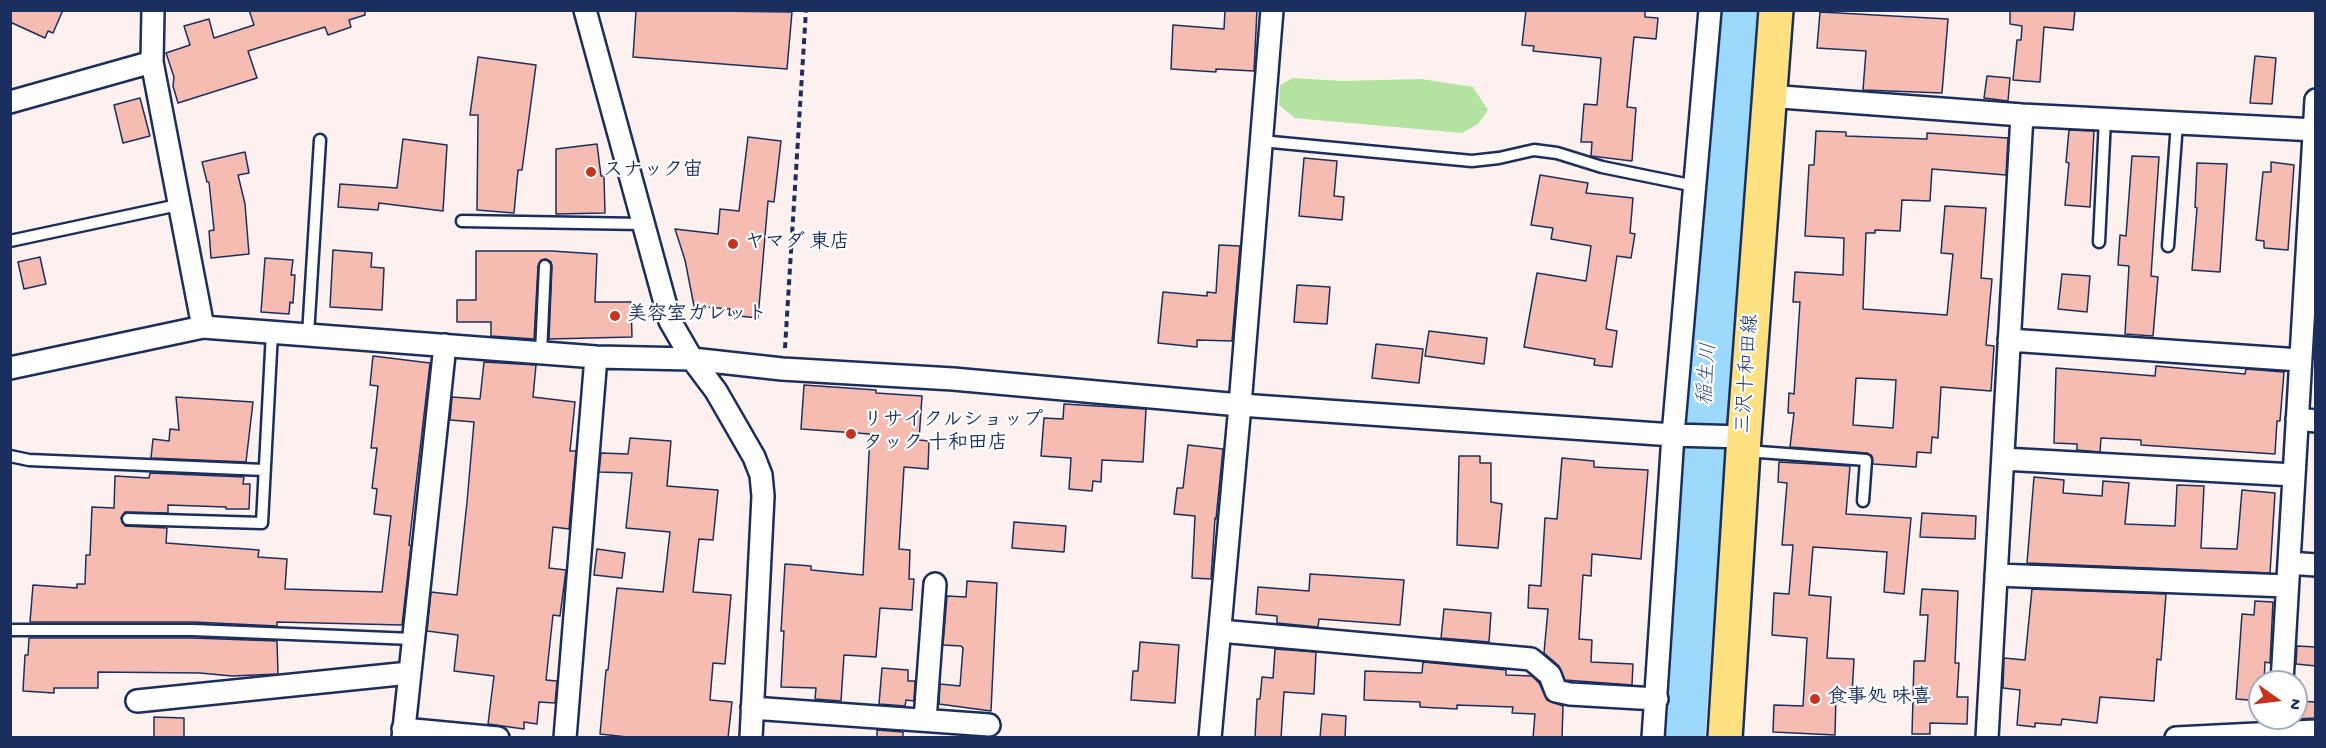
<!DOCTYPE html>
<meta charset="utf-8">
<style>
body{margin:0}
#map{position:relative;width:2326px;height:748px;overflow:hidden;background:#fdf1ef;font-family:"Gochi Hand",sans-serif}
canvas{display:block}
.frame{position:absolute;inset:0;border:12px solid #1b2f5e;pointer-events:none}
.north{position:absolute;left:2248px;top:670px;width:60px;height:60px;box-sizing:border-box;background:#fff;border:2px solid #a4acbf;border-radius:50%;rotate:104deg;font-size:16px;font-weight:700;line-height:24px;text-align:center;color:#1b2f5e}
.north::after{content:'';display:block;margin:auto;width:21px;height:27px;background:#c8321e;clip-path:polygon(50% 0,100% 100%,50% 72%,0 100%)}
</style>
<div id="map">
<canvas width="2326" height="748"></canvas>
<div class="frame"></div>
<div class="north">N</div>
</div>
<script>
const ctx = document.querySelector('canvas').getContext('2d');
ctx.lineJoin = 'round';
function fillPath(path, color) {
  ctx.fillStyle = color;
  ctx.fill(path, 'evenodd');
}
function trace(path, color, width, dash) {
  ctx.strokeStyle = color;
  ctx.lineWidth = width;
  ctx.lineCap = dash ? 'butt' : 'round';
  ctx.setLineDash(dash || []);
  ctx.stroke(path);
}
function drawText(font, color, halo, rows, align = 'center') {
  ctx.font = font + ' "Gochi Hand","Klee One",sans-serif';
  ctx.lineWidth = 4.5;
  ctx.setLineDash([]);
  ctx.textBaseline = 'middle';
  ctx.strokeStyle = halo;
  ctx.fillStyle = color;
  for (const [text, x, y, turn = 0] of rows) {
    ctx.save();
    ctx.translate(x, y);
    ctx.rotate((+turn || 0) * Math.PI / 180);
    ctx.textAlign = isNaN(turn) ? turn : align;
    if (halo) ctx.strokeText(text, 0, 0);
    ctx.fillText(text, 0, 0);
    ctx.restore();
  }
}
fillPath(new Path2D(`
 M1293,78L1342,81L1421,79L1473,87L1488,110L1478,124L1462,133L1295,118L1279,105L1280,85Z`), '#b3e2a1');
trace(new Path2D(`
 M1683,738L1735,10`), '#9cd9fd', 44);
const building = new Path2D(`
 M10,10H63L53,33L48,31L45,38L10,22Z
 M249,10H365V15L349,20L351,27L328,35L325,27L248,51L257,78L178,103L173,86L174,77L166,53L190,45L184,26L209,19L214,38L254,25Z
 M636,10L792,12L787,69L633,57Z
 M1225,10H1257L1254,71L1216,69V72L1171,69L1173,25L1224,29Z
 M1526,10H1645V17L1658,18L1656,39L1634,37L1627,107L1636,108L1632,161L1591,156L1592,142H1581L1584,104L1597,105L1601,58L1533,51L1534,46L1522,45Z
 M2010,10H2075L2073,30L2044,27L2040,82L2013,80L2017,40H2021L2022,26L2010,24Z
 M1820,12L1948,19L1942,93L1863,90L1866,51L1817,48Z
 M2255,56L2276,58L2272,104L2250,103Z
 M478,57L536,65L522,170H518L514,213L477,210L478,115H470Z
 M1987,76L2010,78L2008,101L1984,98Z
 M140,98L150,136L123,143L114,105Z
 M2069,130L2094,131L2090,207L2065,205L2069,163L2066,162Z
 M1816,131L1846,132V136L1927,139V133L2008,138L2006,175L1932,169L1930,201L1902,200L1900,231L1875,230V233H1866L1863,309L1947,315L1953,254L1941,253L1945,206L1986,208L1981,278L1992,279L1986,345L1994,346L1991,391L1941,387L1938,438L1932,437L1931,453L1917,452L1916,467L1873,464L1872,456L1867,453L1790,447L1794,413H1788L1789,393L1794,394L1800,302H1793L1795,272L1843,275L1844,238L1805,236L1809,165H1814ZM1856,378L1896,380L1893,428L1853,425Z
 M748,137L781,141L774,202L768,201L758,318L729,315L730,309L694,306L685,260L675,229L718,234L720,209L739,211Z
 M403,139L447,145L443,211L379,203L378,210L338,207L340,184L397,188Z
 M597,144L601,176H604L605,213L556,214V149Z
 M245,152L249,173L238,175L245,204L249,254L211,258L209,231L214,230L209,182H207L202,162Z
 M2132,156L2159,157L2151,276L2158,277L2153,336L2125,334L2129,266L2118,265L2120,235L2126,236Z
 M1304,158L1337,161L1334,196L1344,197L1342,220L1299,216Z
 M2271,162L2294,165L2288,250L2264,248V241L2256,240L2263,172H2271Z
 M2197,163L2227,164L2220,272L2192,270L2197,208L2195,207Z
 M1540,175L1588,183L1586,193L1633,198L1630,233L1635,234L1631,258L1617,256L1606,329L1617,331L1612,367L1594,365L1595,359L1524,347L1537,273L1586,281L1591,246L1551,239L1553,228L1531,225Z
 M1219,245L1240,246L1232,341L1197,340V347L1158,343L1163,292L1207,296V292L1216,293Z
 M333,250L372,253L371,267L384,268L382,310L330,307Z
 M476,251H552L597,254L595,302H631L632,337L549,339L552,266L551,262L546,259L541,260L538,266L534,339L491,336V322H457V300H476Z
 M40,257L46,284L24,289L18,262Z
 M265,258L293,260L291,275H295L293,303L290,302L289,314L261,312Z
 M2062,274L2090,276L2087,312L2058,309Z
 M1297,285L1330,287L1327,324L1294,322Z
 M1429,331L1487,338L1484,364L1425,356Z
 M1376,344L1423,349L1419,383L1372,378Z
 M373,356L430,363L409,545L411,546L402,625L277,622V626L193,622H30L33,585L77,588V584H85L86,555H90L92,507L114,508L115,476L149,478L150,473L244,477L243,484H250L249,509H226V507L168,505V513L125,512L121,518L125,526L167,528L166,543L259,550L258,557L287,559L285,589L382,592L391,516L374,514L377,489L372,488L377,448H371L378,386L370,385Z
 M484,362L536,365L533,397L575,402L570,451H576L569,529L553,527L549,568L566,570L560,616L553,615L546,680L557,681L555,703L539,702L537,724L524,722V729L488,724L494,676L454,671L458,635L427,631L431,592L457,595L467,502L474,422L450,420L452,397L480,399Z
 M2156,366L2245,374L2246,369L2284,372L2280,421H2277L2275,454L2141,445V440L2101,438L2100,452L2077,450V444L2054,443L2056,368L2155,376Z
 M804,385L876,390V393L922,396L919,440L929,441L928,469L904,467L899,549L910,550L909,579H914L912,610L880,608L876,657L844,655L841,701L815,699L816,688L781,687L784,631H781L785,564L811,566V570L863,575L870,434L801,429Z
 M176,397L253,402L246,462L151,458L153,439L169,441L170,429L179,430Z
 M1064,404L1146,409L1143,462L1102,460L1101,482L1093,481L1092,491L1069,489L1071,458L1041,456L1044,418L1063,419Z
 M630,438L671,441L667,486L718,490L713,540L699,539L693,592L731,595L725,664L713,663L710,700L732,702L728,738H636L600,734L606,670H608L617,588L663,592L670,532L626,528L632,473L599,472L601,453L628,454Z
 M1188,445L1223,449L1216,519L1215,518L1211,579L1192,578L1195,516L1174,514L1177,488H1183Z
 M1459,456H1480V463H1491V502L1502,504L1498,548L1457,545Z
 M1562,458L1594,461V467L1648,470L1641,559L1592,554L1591,576L1583,575L1579,639L1592,640L1591,662L1633,664L1632,685L1565,680L1559,666L1544,653L1548,609L1528,608L1529,585L1541,586L1545,518L1557,519Z
 M1779,462L1850,466L1846,514L1911,518L1904,594L1884,592L1887,552L1813,547L1809,595L1831,597L1827,658L1854,659L1852,695L1836,694L1835,735L1773,732L1774,705L1803,706L1807,638L1772,635L1774,593L1789,594L1793,545H1782L1787,483L1778,482Z
 M2034,477L2064,480L2063,493L2102,496L2103,481L2129,483L2125,524L2175,526L2177,485L2204,486L2201,548L2237,549L2242,490L2275,493L2270,573L2027,563Z
 M1922,513L1976,516L1975,539L1920,537Z
 M1014,522L1066,526L1064,552L1012,548Z
 M597,549L625,553L622,578L594,575Z
 M1310,574L1404,580L1400,625L1319,619L1318,627L1277,623V616L1256,614L1258,587L1309,591Z
 M967,581L997,583L991,711L939,704L940,684L960,686L963,648L961,646L943,645L947,596L966,597Z
 M1922,589L1958,591L1955,663H1959L1957,697H1968L1967,724L1930,723V734H1912L1914,661H1925L1928,615H1920Z
 M2032,589L2166,594L2161,660L2157,659L2154,701L2100,697L2097,723L2062,719L2061,725L2035,723V727L2017,725L2020,690L2003,688L2004,658L2025,660Z
 M2255,601L2273,602L2270,663L2265,662L2264,682H2260V701L2236,699L2242,614L2254,615Z
 M1444,609L1491,613L1489,642L1441,638Z
 M29,638H193L277,641L278,674L232,676L200,673L98,672V688H54V693L23,691L25,655H28Z
 M1140,642L1179,645L1175,703L1131,700L1133,671H1138Z
 M2297,646L2316,647V666L2296,664Z
 M1275,649L1316,652L1314,694L1284,692L1281,738H1255L1257,699H1260L1262,677L1273,678Z
 M1423,662L1506,670V675L1532,676L1539,683L1547,700L1563,706L1562,738H1533L1535,714L1512,713L1513,707L1457,705V709L1420,707V702L1364,700L1365,671L1422,673Z
 M882,668L908,670V681H915L914,701L906,700L905,706L879,704Z
 M2297,701L2316,702V718L2296,719Z
 M1322,714L1346,716L1345,738H1320Z
 M154,717L184,718V738H154Z
 M877,730L903,732V738H877Z`);
fillPath(building, '#f6bbb1');
trace(building, '#1b2f5e', 1.5);
const service = new Path2D(`
 M1261,141L1472,161L1499,158L1534,150L1557,153L1602,167L1695,186
 M462,221L643,224
 M10,241L178,205
 M2099,242L2105,119
 M2168,246L2177,123
 M308,335L320,140
 M541,353L545,266
 M1746,451L1866,460L1863,501
 M10,456L29,460L264,470
 M128,519L262,523L272,332
 M10,630H193L413,639`);
const minor = new Path2D(`
 M153,10L152,62L203,327
 M585,10L670,321L692,359L716,391L754,457L761,475L763,496L751,738
 M1768,96L2022,115L2316,130
 M10,102L152,62
 M2009,340L2300,360
 M10,368L203,327L596,357L692,359L782,369L953,379L1240,405L1673,435L1744,437
 M2297,419L2316,421
 M2003,459L2294,475
 M2289,563L2316,565
 M1996,575L2287,586
 M1220,631L1531,659L1550,675L1556,691L1570,694L1657,699
 M2282,682L2316,100
 M137,701L409,673
 M752,708L989,725
 M925,720L935,584
 M403,729L498,738
 M403,738L445,345
 M565,738L596,357
 M1210,738L1240,405L1272,10
 M1653,738L1673,435L1710,10
 M1987,738L2022,115
 M2176,738L2316,731`);
const primary = new Path2D(`
 M1725,738L1743,451L1776,10`);
trace(service, '#1b2f5e', 15);
trace(minor, '#1b2f5e', 26);
trace(primary, '#1b2f5e', 38);
trace(new Path2D(`
 M785,348L806,10`), '#1b2f5e', 4, [6, 4.5]);
trace(service, '#fff', 10);
trace(minor, '#fff', 21);
trace(primary, '#fde080', 33);
for (const [x, y, r, color] of [
 [591,172,6,"#c8321e"],
 [733,244,6,"#c8321e"],
 [615,316,6,"#c8321e"],
 [851,434,6,"#c8321e"],
 [1815,699,6,"#c8321e"]
]) {
  const dot = new Path2D();
  dot.arc(x, y, r, 0, 2 * Math.PI);
  ctx.fillStyle = color;
  ctx.fill(dot);
  trace(dot, '#fff', 2);
}
drawText('bold 20px', '#1b2f5e', '#fff', [
 ["スナック宙",603,172],
 ["ヤマダ 東店",745,244],
 ["美容室ガレット",627,316],
 ["リサイクルショップ",863,422],
 ["タック 十和田店",863,445],
 ["食事処 味喜",1827,699]
], 'left');
drawText('20px', '#1b2f5e', '#fff', [
 ["三沢十和田線",1749,374,-86]
]);
drawText('italic 21px', '#3b5a86', '#fff', [
 ["稲生川",1709,374,-86]
]);
</script>
